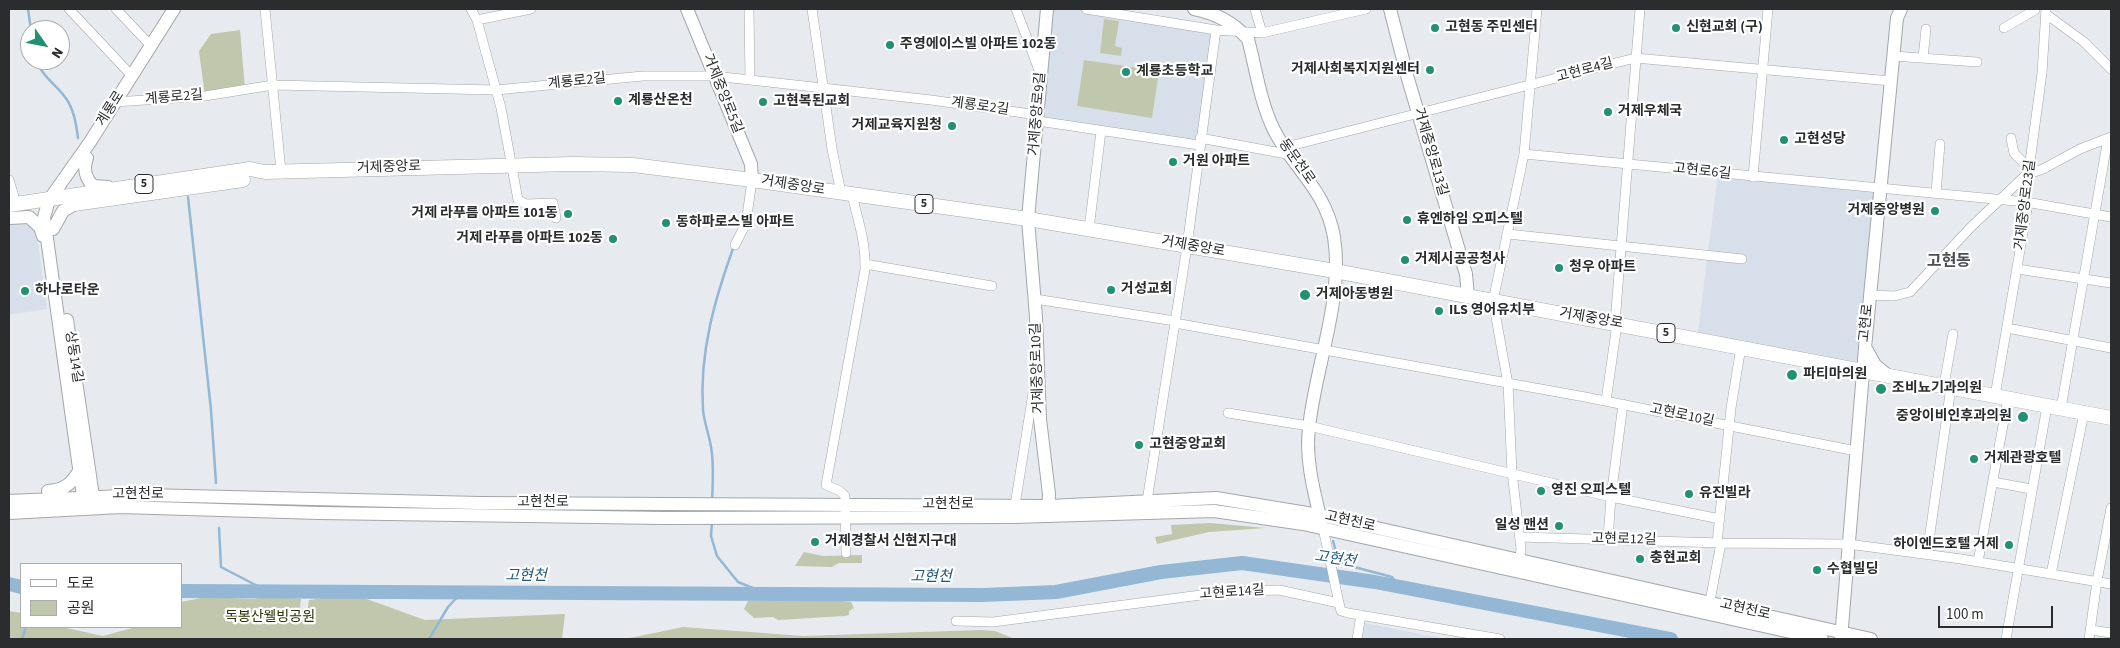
<!DOCTYPE html>
<meta charset="utf-8">
<style>
body{margin:0}
#map{position:relative;width:2120px;height:648px;overflow:hidden;background:#e7ebef;font-family:"Source Sans 3","Noto Sans KR",sans-serif}
canvas{display:block}
.frame{position:absolute;inset:0;border:10px solid #2a2c2d;pointer-events:none}
.legend{position:absolute;left:20px;top:563px;width:162px;height:65px;box-sizing:border-box;background:#fff;border:1px solid #aaabab;margin:0;padding:6px 9px;list-style:none;font-size:15px;color:#2a2c2d}
.legend li{display:flex;align-items:center;gap:10px;height:25px}
.legend b{width:25px;border:1px solid #aaabab}
.north{position:absolute;left:20px;top:20px;width:50px;height:50px;box-sizing:border-box;background:#fff;border:1px solid #aaabab;border-radius:50%;rotate:123deg;font-size:14px;font-weight:700;line-height:20px;text-align:center;color:#2a2c2d}
.north::after{content:'';display:block;margin:auto;width:18px;height:22px;background:#209172;clip-path:polygon(50% 0,100% 100%,50% 72%,0 100%)}
.scale{position:absolute;left:1938px;top:606px;width:115px;height:22px;box-sizing:border-box;border:2px solid #2a2c2d;border-top:0;padding-left:6px;font-size:15px;line-height:18px;white-space:nowrap;color:#2a2c2d;-webkit-text-stroke:4px #fff;paint-order:stroke}
</style>
<div id="map">
<canvas width="2120" height="648"></canvas>
<div class="frame"></div>
<ul class="legend">
<li><b style="height:6px;background:#fff"></b>도로</li>
<li><b style="height:14px;background:#c0c7ad"></b>공원</li>
</ul>
<div class="north">N</div>
<div class="scale">100 m</div>
</div>
<script>
const ctx = document.querySelector('canvas').getContext('2d');
ctx.lineJoin = 'round';
function fillPath(path, color) {
  ctx.fillStyle = color;
  ctx.fill(path, 'evenodd');
}
function trace(path, color, width, dash) {
  ctx.strokeStyle = color;
  ctx.lineWidth = width;
  ctx.lineCap = dash ? 'butt' : 'round';
  ctx.setLineDash(dash || []);
  ctx.stroke(path);
}
function drawText(font, color, halo, rows, align = 'center') {
  ctx.font = font + ' "Source Sans 3","Noto Sans KR",sans-serif';
  ctx.lineWidth = 4.5;
  ctx.setLineDash([]);
  ctx.textBaseline = 'middle';
  ctx.strokeStyle = halo;
  ctx.fillStyle = color;
  for (const [text, x, y, turn = 0] of rows) {
    ctx.save();
    ctx.translate(x, y);
    ctx.rotate((+turn || 0) * Math.PI / 180);
    ctx.textAlign = isNaN(turn) ? turn : align;
    if (halo) ctx.strokeText(text, 0, 0);
    ctx.fillText(text, 0, 0);
    ctx.restore();
  }
}
fillPath(new Path2D(`
 M1047,9H1086L1216,30L1199,145L1038,121Z
 M1718,173L1880,190L1864,370L1697,339Z
 M23,220L37,234L47,309L9,315V222Z
 M1365,623L1446,639H1362Z`), '#d7e0ea');
fillPath(new Path2D(`
 M1104,19L1119,21L1115,46L1122,48L1121,56L1100,53Z
 M240,30L245,89L205,96L199,51L211,34Z
 M1084,60L1159,71L1152,118L1077,106Z
 M326,506L701,510V514L326,509Z
 M1210,523L1266,528L1209,532L1157,544L1155,537L1172,534L1171,525Z
 M804,552L823,556L862,555V563H839L832,567L795,566Z
 M265,595L301,599L300,607L304,611L308,607L309,600L339,596L364,598L425,620L565,614L562,639H9V611L21,613V627H62L103,636L136,627H181V602L206,597L255,599Z
 M834,600L851,602L854,608L849,611V615L844,616L778,620L773,617L754,618L744,609L748,601Z
 M683,627L803,636L981,630L995,631L1015,639H625Z`), '#c0c7ad');
trace(new Path2D(`
 M28,9L31,30
 M36,60C42,76 55,84 65,97C74,109 76,123 78,138
 M188,197L211,410L216,483
 M712,500C713,483 714,464 711,447C709,434 704,422 703,410C699,353 715,298 734,246
 M712,521L711,536L717,556L738,582L765,593
 M219,528L221,567L269,592
 M1333,541L1339,563L1392,577L1399,587
 M22,639L26,627
 M429,639L448,607L461,593`), '#93b7d4', 2.5);
trace(new Path2D(`
 M9,584L21,587
 M181,591L983,595L1056,592L1161,572L1242,563L1375,582L1671,639`), '#93b7d4', 14);
const street = new Path2D(`
 M69,9L132,76
 M116,9L151,46
 M265,9L281,171
 M471,9L477,20L501,108L518,200L526,204L553,203L556,218
 M749,9L750,80
 M812,9L832,149L841,193
 M1016,9L1040,73
 M1086,9L1216,30L1262,33L1366,9
 M1255,9L1262,33
 M2046,14L2084,42L2111,69
 M477,20L531,9
 M2004,28L2035,10
 M1893,56L1977,62
 M1923,58L1926,29
 M115,102L205,96L273,85L496,90L643,76H714L931,100L1038,115
 M1038,121L1199,145
 M1200,138L1292,155
 M2011,138L2014,153L2030,169
 M1286,147L1635,58L1891,81
 M1524,154L2026,202L2111,217
 M1753,177L1768,9
 M9,180L16,203
 M1936,194L1940,144
 M1089,229L1101,131
 M1508,234L1742,259
 M735,245L746,223L752,180
 M865,264L992,286
 M2017,269L2111,283
 M1870,295L1894,296L1910,292L1972,226L2026,175L2043,169L2080,149L2111,137
 M1035,299L1175,321
 M1175,323L1585,397L1856,451
 M1615,323L1640,9
 M2007,328L2111,348
 M1944,385L1953,334
 M1995,396L2027,209V184L2042,73L2046,9
 M1606,401L1617,324
 M2061,408L2108,138
 M1228,413L1309,426L1611,497L1720,519
 M1993,482L2031,489
 M1147,501L1187,246L1216,30
 M1015,505L1035,381
 M1323,528L1339,603
 M1520,537L1721,543L1848,544L1961,559L2111,584
 M1608,540L1611,497L1623,404
 M1717,543L1731,408L1741,347
 M846,553L845,496L840,491L826,485L865,270C866,240 858,223 852,194
 M1927,554L1951,387
 M1978,562L2008,398
 M1519,565L1521,549L1512,472L1508,384L1493,301L1524,154L1537,9
 M2051,574L2084,413
 M1710,601L1721,543
 M956,621L993,622L1224,592L1279,590L1339,603L1341,611L1348,613L1500,639
 M2091,630L2111,633
 M1357,639L1361,615
 M2006,639L2047,406
 M2089,639L2097,581L2111,508`);
const secondary = new Path2D(`
 M687,9L751,164L752,180
 M1047,9L1028,219L1036,317L1040,419L1049,494L1048,514
 M1194,9C1215,13 1234,23 1248,39C1256,69 1260,102 1274,130C1293,168 1326,190 1334,237C1344,299 1315,367 1309,428C1305,458 1314,492 1321,521
 M1390,9L1408,79L1466,274L1468,296
 M87,158C83,169 85,177 93,186L108,187
 M9,218L29,217L40,227L43,236
 M53,229L63,211L75,204
 M67,320L94,503
 M1865,347L1875,365L1886,374
 M48,491C63,490 71,485 79,471
 M9,501L146,495L479,503L1049,506L1216,498L1319,515L1871,639
 M84,504L44,217L49,200L90,142L174,9
 M9,513L121,507L319,513L663,518L1013,517L1214,511L1303,524L1822,639
 M1841,639L1865,348L1897,18L1901,9`);
const primary = new Path2D(`
 M74,204L243,180
 M9,205L250,169L265,172L572,164L633,165L752,180L1028,219L1335,271L2111,418`);
trace(street, '#a3a6aa', 10);
trace(secondary, '#a3a6aa', 14);
trace(primary, '#a3a6aa', 15);
trace(street, '#fff', 9);
trace(secondary, '#fff', 12);
trace(primary, '#fff', 14);
for (const [x, y, r, color] of [
 [1435,28,5,"#209172"],
 [1676,28,5,"#209172"],
 [890,45,5,"#209172"],
 [1430,70,5,"#209172"],
 [1126,72,5,"#209172"],
 [618,101,5,"#209172"],
 [763,102,5,"#209172"],
 [1608,112,5,"#209172"],
 [952,126,5,"#209172"],
 [1784,140,5,"#209172"],
 [1173,162,5,"#209172"],
 [1935,211,5,"#209172"],
 [568,214,5,"#209172"],
 [1407,220,5,"#209172"],
 [666,223,5,"#209172"],
 [613,239,5,"#209172"],
 [1405,260,5,"#209172"],
 [1559,268,5,"#209172"],
 [1111,290,5,"#209172"],
 [25,291,5,"#209172"],
 [1305,295,6,"#209172"],
 [1439,311,5,"#209172"],
 [1792,375,6,"#209172"],
 [1881,389,6,"#209172"],
 [2023,417,6,"#209172"],
 [1139,445,5,"#209172"],
 [1974,459,5,"#209172"],
 [1541,491,5,"#209172"],
 [1689,494,5,"#209172"],
 [1559,526,5,"#209172"],
 [815,542,5,"#209172"],
 [2009,545,5,"#209172"],
 [1640,559,5,"#209172"],
 [1817,570,5,"#209172"]
]) {
  const dot = new Path2D();
  dot.arc(x, y, r, 0, 2 * Math.PI);
  ctx.fillStyle = color;
  ctx.fill(dot);
  trace(dot, '#fff', 2);
}
for (const [x, y, w] of [
 [144,184,18],
 [924,204,18],
 [1666,333,18]
]) {
  const box = new Path2D();
  box.roundRect(x - w / 2, y - 9.5, w, 19, 4);
  ctx.fillStyle = '#fff';
  ctx.fill(box);
  trace(box, '#2a2c2d', 1);
}
drawText('bold 12px', '#2a2c2d', null, [
 ["5",144,184],
 ["5",924,204],
 ["5",1666,333]
]);
drawText('bold 14px', '#2a2c2d', '#fff', [
 ["고현동 주민센터",1445,28],
 ["신현교회 (구)",1686,28],
 ["주영에이스빌 아파트 102동",900,45],
 ["거제사회복지지원센터",1420,70,"right"],
 ["계룡초등학교",1136,72],
 ["계룡산온천",628,101],
 ["고현복된교회",773,102],
 ["거제우체국",1618,112],
 ["거제교육지원청",942,126,"right"],
 ["고현성당",1794,140],
 ["거원 아파트",1183,162],
 ["거제중앙병원",1925,211,"right"],
 ["거제 라푸름 아파트 101동",558,214,"right"],
 ["휴엔하임 오피스텔",1417,220],
 ["동하파로스빌 아파트",676,223],
 ["거제 라푸름 아파트 102동",603,239,"right"],
 ["거제시공공청사",1415,260],
 ["청우 아파트",1569,268],
 ["거성교회",1121,290],
 ["하나로타운",35,291],
 ["거제아동병원",1316,295],
 ["ILS 영어유치부",1449,311],
 ["파티마의원",1803,375],
 ["조비뇨기과의원",1892,389],
 ["중앙이비인후과의원",2012,417,"right"],
 ["고현중앙교회",1149,445],
 ["거제관광호텔",1984,459],
 ["영진 오피스텔",1551,491],
 ["유진빌라",1699,494],
 ["일성 맨션",1549,526,"right"],
 ["거제경찰서 신현지구대",825,542],
 ["하이엔드호텔 거제",1999,545,"right"],
 ["충현교회",1650,559],
 ["수협빌딩",1827,570]
], 'left');
drawText('14px', '#2a2c2d', '#fff', [
 ["고현로4길",1585,71,-15],
 ["계룡로2길",577,82,-6],
 ["거제중앙로5길",722,94,68],
 ["계룡로2길",174,98,-5],
 ["계룡로2길",980,107,8],
 ["계룡로",111,109,-58],
 ["거제중앙로9길",1038,114,-85],
 ["거제중앙로13길",1430,152,74],
 ["동문천로",1296,162,55],
 ["거제중앙로",389,168,-2],
 ["고현로6길",1702,172,6],
 ["거제중앙로",793,186,9],
 ["거제중앙로23길",2026,205,-83],
 ["거제중앙로",1193,247,10],
 ["거제중앙로",1591,319,10],
 ["고현로",1867,323,-84],
 ["상동14길",73,357,81],
 ["거제중앙로10길",1038,368,-92],
 ["고현로10길",1682,416,12],
 ["고현천로",138,495],
 ["고현천로",543,503],
 ["고현천로",948,505],
 ["고현천로",1350,522,13],
 ["고현로12길",1624,540,1],
 ["고현로14길",1232,593,-4],
 ["고현천로",1745,610,13]
]);
drawText('14px', '#2b3403', '#fff', [
 ["독봉산웰빙공원",270,618]
]);
drawText('italic 15px', '#215b82', '#fff', [
 ["고현천",1335,560,8],
 ["고현천",526,577],
 ["고현천",931,578]
]);
drawText('bold 16px', '#4d5054', '#fff', [
 ["고현동",1949,262]
]);
</script>
